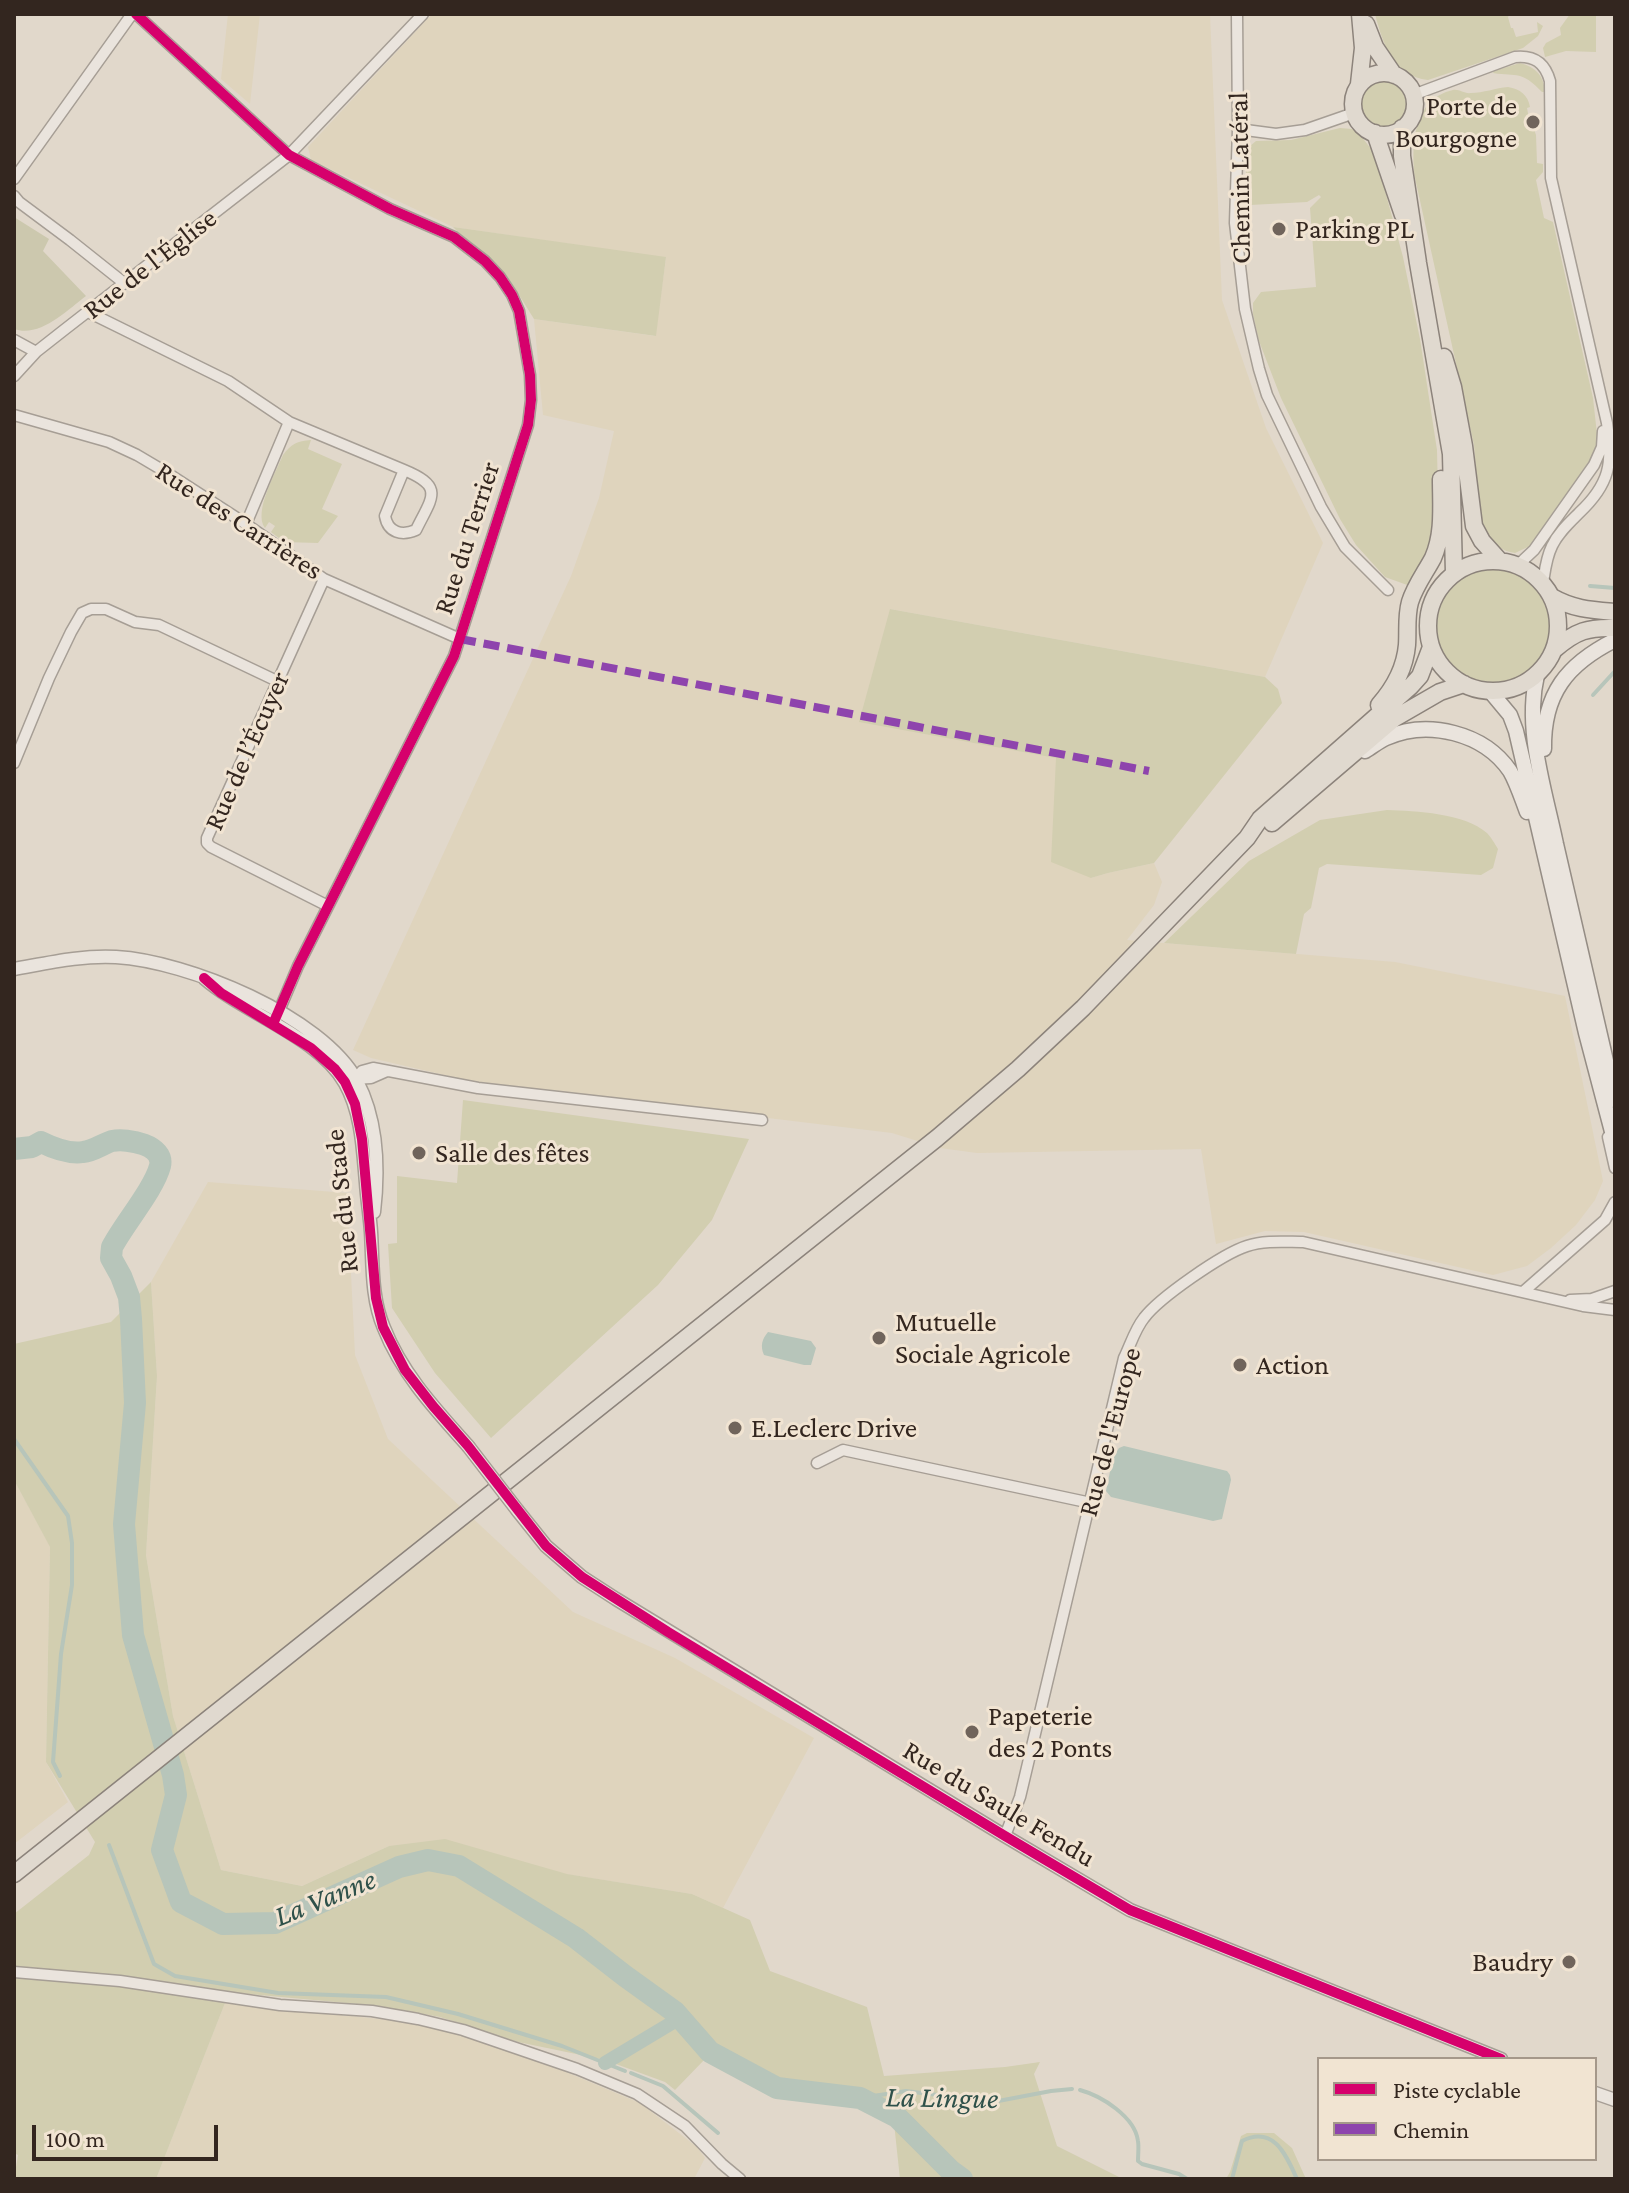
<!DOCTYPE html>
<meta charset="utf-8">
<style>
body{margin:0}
#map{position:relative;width:1629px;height:2193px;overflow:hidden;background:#e1d8cb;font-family:"Crimson Pro",serif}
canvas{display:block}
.frame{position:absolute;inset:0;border:16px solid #33261f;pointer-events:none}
.legend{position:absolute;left:1317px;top:2057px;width:280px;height:104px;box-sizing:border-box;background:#f1e4d2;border:2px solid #a5988a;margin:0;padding:10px 14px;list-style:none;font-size:24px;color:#33261f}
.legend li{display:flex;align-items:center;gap:16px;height:40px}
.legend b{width:40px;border:2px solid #a5988a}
.scale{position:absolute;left:32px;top:2125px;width:186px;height:36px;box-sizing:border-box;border:4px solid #33261f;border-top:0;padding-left:10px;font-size:24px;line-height:28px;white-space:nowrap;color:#33261f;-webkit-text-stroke:6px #f1e4d2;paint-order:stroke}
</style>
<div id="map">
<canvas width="1629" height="2193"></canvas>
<div class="frame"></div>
<ul class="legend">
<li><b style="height:10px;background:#d6006c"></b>Piste cyclable</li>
<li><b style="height:10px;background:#8e44ad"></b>Chemin</li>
</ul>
<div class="scale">100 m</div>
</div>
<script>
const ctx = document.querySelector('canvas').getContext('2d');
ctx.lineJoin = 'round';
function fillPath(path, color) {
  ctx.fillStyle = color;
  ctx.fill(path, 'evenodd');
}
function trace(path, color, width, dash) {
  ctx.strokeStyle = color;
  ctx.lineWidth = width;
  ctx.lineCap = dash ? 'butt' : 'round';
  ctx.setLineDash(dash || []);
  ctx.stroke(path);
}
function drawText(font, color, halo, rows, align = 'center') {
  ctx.font = font + ' "Crimson Pro",serif';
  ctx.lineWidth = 6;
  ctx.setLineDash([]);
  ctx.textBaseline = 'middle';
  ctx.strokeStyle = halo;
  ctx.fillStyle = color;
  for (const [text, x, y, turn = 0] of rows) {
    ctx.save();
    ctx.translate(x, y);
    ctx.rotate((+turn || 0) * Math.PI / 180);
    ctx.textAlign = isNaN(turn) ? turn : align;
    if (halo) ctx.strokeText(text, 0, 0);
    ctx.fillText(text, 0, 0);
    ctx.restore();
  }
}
fillPath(new Path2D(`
 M228,14H260L250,104L221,79Z
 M432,14H1210L1222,300L1266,428L1323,543L1265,677L890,609L1056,758L1091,878L1108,873L1154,863L1162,882L1154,905L1127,940L1395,962L1565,996L1603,1181L1595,1200L1576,1225L1551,1248L1527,1266L1493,1275L1304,1232L1265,1231L1216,1244L1201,1149L977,1153L940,1148L892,1133L479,1083L371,1058L353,1050L571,576L599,498L614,431L543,415L534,319L655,336L666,258L453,227L311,160L308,147Z
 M208,1182L347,1193L355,1355L388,1439L573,1612L675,1658L814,1738L723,1908L692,1894L389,1846L302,1886L221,1870L173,1716L146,1555L157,1376L151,1282Z
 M14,1480L50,1546L46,1762L68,1802L14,1844Z
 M225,2003L419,2023L528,2056L640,2103L697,2147L705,2158L694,2179H156Z`), '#dfd4bd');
fillPath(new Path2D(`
 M1375,14H1510L1508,17L1511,28H1513L1516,37L1538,32L1537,22L1543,26L1538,36L1523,48L1428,80C1393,76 1383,44 1375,14Z
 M1570,14H1596V52L1566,51L1545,57L1543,48L1546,43L1561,35L1560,28Z
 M1520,63C1536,67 1544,76 1545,92H1542C1521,70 1518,77 1493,73L1494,71Z
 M1360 104a23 23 0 1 1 46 0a23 23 0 1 1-46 0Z
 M1508,87C1520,89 1528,95 1530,107L1527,108L1531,129H1534L1536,135L1537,163L1543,164V172L1536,180L1544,218L1553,222L1593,398L1598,443L1592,460L1532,545L1515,553C1496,550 1487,538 1480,520L1474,445L1415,178C1411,145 1413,99 1453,90C1460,89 1464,94 1471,93C1483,93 1496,88 1508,87Z
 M1340,128L1352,129L1361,136L1375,154L1403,257L1420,339L1437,450L1438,495L1433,541L1410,586L1385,577L1356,545L1340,519L1281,398L1259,341L1253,314V303L1261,292L1316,287L1310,208L1321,197L1319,195L1307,202L1250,205L1246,200V153L1250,146L1256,141L1291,140Z
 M453,227L666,257L656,336L534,319L516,290Z
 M311,440L308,449L342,464L322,509L338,516L318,543L284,542L271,532L275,526L269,522L265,528C253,512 276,472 283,455C291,444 297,441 311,440Z
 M1435 625a58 58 0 1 1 116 0a58 58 0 1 1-116 0Z
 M890,609L1265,677L1278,689L1282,703L1154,863L1108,873L1091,878L1051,862L1056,758L859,722Z
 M1387,810C1416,811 1464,813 1487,833C1491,837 1495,844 1498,849L1493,868L1481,875L1327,864L1319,868L1311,908L1304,914L1296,954L1164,943L1249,861L1320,820Z
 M463,1100L749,1139L712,1220L658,1285L491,1438L435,1373L392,1308L388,1244L397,1243V1176L457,1183Z
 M151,1282L157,1376L146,1555L173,1716L221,1870L302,1886L389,1846L445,1839L567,1874L692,1894L750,1920L770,1971L867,2007L884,2076L1005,2067L1040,2062L1034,2074L1057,2146L1123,2179H900L894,2123L859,2104L774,2092L707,2057L675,2090L665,2082L605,2060L518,2042L440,2017L418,2013L379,2006L227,1992L120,1977L14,1968V1914L89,1855L95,1842L46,1762L50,1547L14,1480V1344L111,1322Z
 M14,1978L121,1986L225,2003L156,2179H14L18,2155L14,2153Z
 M1247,2133H1274L1292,2148L1306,2179H1226L1230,2172L1241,2136Z`), '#d2ceb0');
fillPath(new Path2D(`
 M14,217L49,239L43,251L86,296C66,311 40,338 14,329Z`), '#ccc8ae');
fillPath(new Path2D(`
 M768,1332L811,1341L816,1348L811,1365H804L764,1355C760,1346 762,1339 768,1332Z
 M1124,1446L1227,1471L1230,1475L1231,1480L1222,1519L1213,1521L1111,1497L1106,1491L1113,1457L1119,1448Z`), '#b7c5ba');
trace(new Path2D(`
 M1590,586L1615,588
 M1593,695L1615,671
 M14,1439L68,1516L72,1543V1585L61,1654L53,1762L60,1776
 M109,1845L154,1964L175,1976L278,1993L386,1997L458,2014L562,2046L625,2071
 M631,2073L663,2086L718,2133
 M1080,2090C1102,2096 1135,2117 1138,2141C1139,2147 1138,2155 1138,2161L1142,2164L1179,2174L1187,2179
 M860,2098L906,2091L993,2102L1051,2091L1072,2089
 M1232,2179L1242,2141C1274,2125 1286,2155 1297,2179`), '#b7c5ba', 4);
trace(new Path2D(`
 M605,2063L680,2018`), '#b7c5ba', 14);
trace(new Path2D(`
 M14,1149L32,1147L41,1142C53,1148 70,1154 83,1152C94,1151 102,1144 112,1141C128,1138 165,1145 160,1166C154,1189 124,1224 112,1247L111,1258L121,1276L129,1297L131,1319L135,1403L124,1524L133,1635L173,1775L176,1795L162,1850L181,1902L223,1924L275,1923L399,1867L428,1860L459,1866L576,1938L625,1976L675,2012L710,2052L777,2088L860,2098L897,2117L951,2171L962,2179`), '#b7c5ba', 22);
const minor = new Path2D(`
 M136,14L289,155L390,209L454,237L485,261L500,277L512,295L519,311L530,375L531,400L528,425L454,656L298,966L276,1018
 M1237,14L1238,129L1235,223L1245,309L1259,369L1267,395L1321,507L1345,547L1388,590
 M1413,95L1515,57C1534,55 1545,63 1550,81L1551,178L1607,423C1613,463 1610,484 1579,513C1569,523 1558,533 1552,546C1546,558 1545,570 1543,583
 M1238,129L1276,134L1305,130L1354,113
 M14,179L132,14
 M14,196L19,202L70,240L124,283
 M88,312L228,381L289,422L404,470L385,516C388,533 402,536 416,530C432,497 445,487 404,470
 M14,340L36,352
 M14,376L36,352L64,330L289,155L423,14
 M14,415L109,442L137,455L164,471L246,524L324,579L460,639
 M246,524L289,422
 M1518,565L1534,550L1594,465L1602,447L1603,431
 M324,579L207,838V843L211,847L328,906
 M14,763L49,678L71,632L82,613L91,609H106L135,622L159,625L277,681
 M356,1078L362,1071L373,1068L478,1088L762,1120
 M353,1079L371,1078L387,1071
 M1608,1137L1615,1168
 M1523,1292L1605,1220L1615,1202
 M1570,1300L1592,1299L1615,1291
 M817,1463L843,1450L1091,1503
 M1005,1836L1020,1797L1124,1358C1130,1346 1135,1329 1144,1318C1159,1298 1222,1254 1247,1246C1265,1240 1285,1242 1303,1242L1583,1306L1615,1310
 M14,1972L120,1981L280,2005L372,2011L418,2019L463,2030L577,2069L637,2094L685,2126L722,2164L740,2179`);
const tertiary = new Path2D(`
 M14,969C48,963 82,955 116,957C187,961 322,1016 357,1081C378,1121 379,1169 374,1212
 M204,978C244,1013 319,1037 345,1083C362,1113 363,1150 366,1183C367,1199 370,1216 371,1232C373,1264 371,1298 384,1328C402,1374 436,1410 468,1446
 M518,1511L546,1546L582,1577L616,1599L1005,1836L1130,1910L1501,2059
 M1595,2093L1615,2100`);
const secondary = new Path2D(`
 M1537,675C1524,730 1545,790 1556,844C1575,929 1595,1014 1615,1100
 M1490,691L1510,715L1516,731L1586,1033L1615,1143
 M1544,749C1543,694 1567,664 1615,640
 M1365,751C1372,747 1379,741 1386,738C1428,719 1484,733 1510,771C1517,783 1522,799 1527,812`);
const primary = new Path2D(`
 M1366,24L1375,47L1394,75
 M1353 104a31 31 0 1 1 62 0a31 31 0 1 1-62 0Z
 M1359,84L1363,48L1360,14
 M1402,128V156L1418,263L1451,454L1454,573
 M1375,133L1403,215
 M1444,357L1453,387L1464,446L1474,526L1482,541L1500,561
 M1428 626a65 65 0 1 1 130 0a65 65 0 1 1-130 0Z
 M1552,597C1573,609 1591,610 1615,612
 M1555,649C1576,631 1588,627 1615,628
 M1379,705C1394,688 1405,668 1407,645C1408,630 1406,616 1410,602C1415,586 1425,573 1433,558C1444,533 1441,506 1441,479
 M1272,823L1395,718L1440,692L1464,684
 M14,1874L937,1138L1018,1069L1083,1008L1247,838L1260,819L1411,686L1420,676L1431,647`);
trace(minor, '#a69e95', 13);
trace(tertiary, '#a69e95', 15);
trace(secondary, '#958d85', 17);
trace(primary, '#8c837b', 19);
trace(minor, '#eae4dd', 10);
trace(tertiary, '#eae4dd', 12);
trace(secondary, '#eae4dd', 14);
trace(primary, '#e0d9cf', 16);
const tertiaryBridge = new Path2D(`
 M468,1446L518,1511`);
trace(tertiaryBridge, '#a69e95', 15, []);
trace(tertiaryBridge, '#eae4dd', 12);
trace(new Path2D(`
 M460,639L1149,771`), '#8e44ad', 8, [16, 8]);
trace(new Path2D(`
 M136,14L289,155L390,209L454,237L485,261L500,277L512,295L519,311L530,375L531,400L528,425L454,656L298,966L273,1024
 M204,978L221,993L311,1048L335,1069L345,1082L355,1104L362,1139L376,1298L383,1327L405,1370L433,1406L468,1446L546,1546L582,1577L668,1632L1005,1836L1130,1910L1501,2059`), '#d6006c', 10);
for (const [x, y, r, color] of [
 [1533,122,8,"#70645b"],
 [1279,229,8,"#70645b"],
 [419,1153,8,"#70645b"],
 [879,1338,8,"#70645b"],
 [1240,1365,8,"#70645b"],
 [735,1428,8,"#70645b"],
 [972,1732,8,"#70645b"],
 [1569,1962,8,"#70645b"]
]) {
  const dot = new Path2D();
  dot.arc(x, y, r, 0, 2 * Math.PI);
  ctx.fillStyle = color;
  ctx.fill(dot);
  trace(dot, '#f1e4d2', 3);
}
drawText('28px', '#33261f', '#f1e4d2', [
 ["Porte de",1517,106,"right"],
 ["Bourgogne",1517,138,"right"],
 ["Parking PL",1295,229],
 ["Salle des fêtes",435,1153],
 ["Mutuelle",895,1322],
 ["Sociale Agricole",895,1354],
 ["Action",1256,1365],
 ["E.Leclerc Drive",751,1428],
 ["Papeterie",988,1716],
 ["des 2 Ponts",988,1748],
 ["Baudry",1553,1962,"right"]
], 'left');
drawText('28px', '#33261f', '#f1e4d2', [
 ["Chemin Latéral",1240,178,-91],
 ["Rue de l'Église",150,264,-38],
 ["Rue des Carrières",239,521,33],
 ["Rue du Terrier",467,538,-72],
 ["Rue de l’Écuyer",247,751,-66],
 ["Rue du Stade",342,1201,-96],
 ["Rue de l'Europe",1110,1432,-75],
 ["Rue du Saule Fendu",999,1804,31]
]);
drawText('italic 30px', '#2f514a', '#f1e4d2', [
 ["La Vanne",325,1898,-22],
 ["La Lingue",942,2098,1]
]);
</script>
